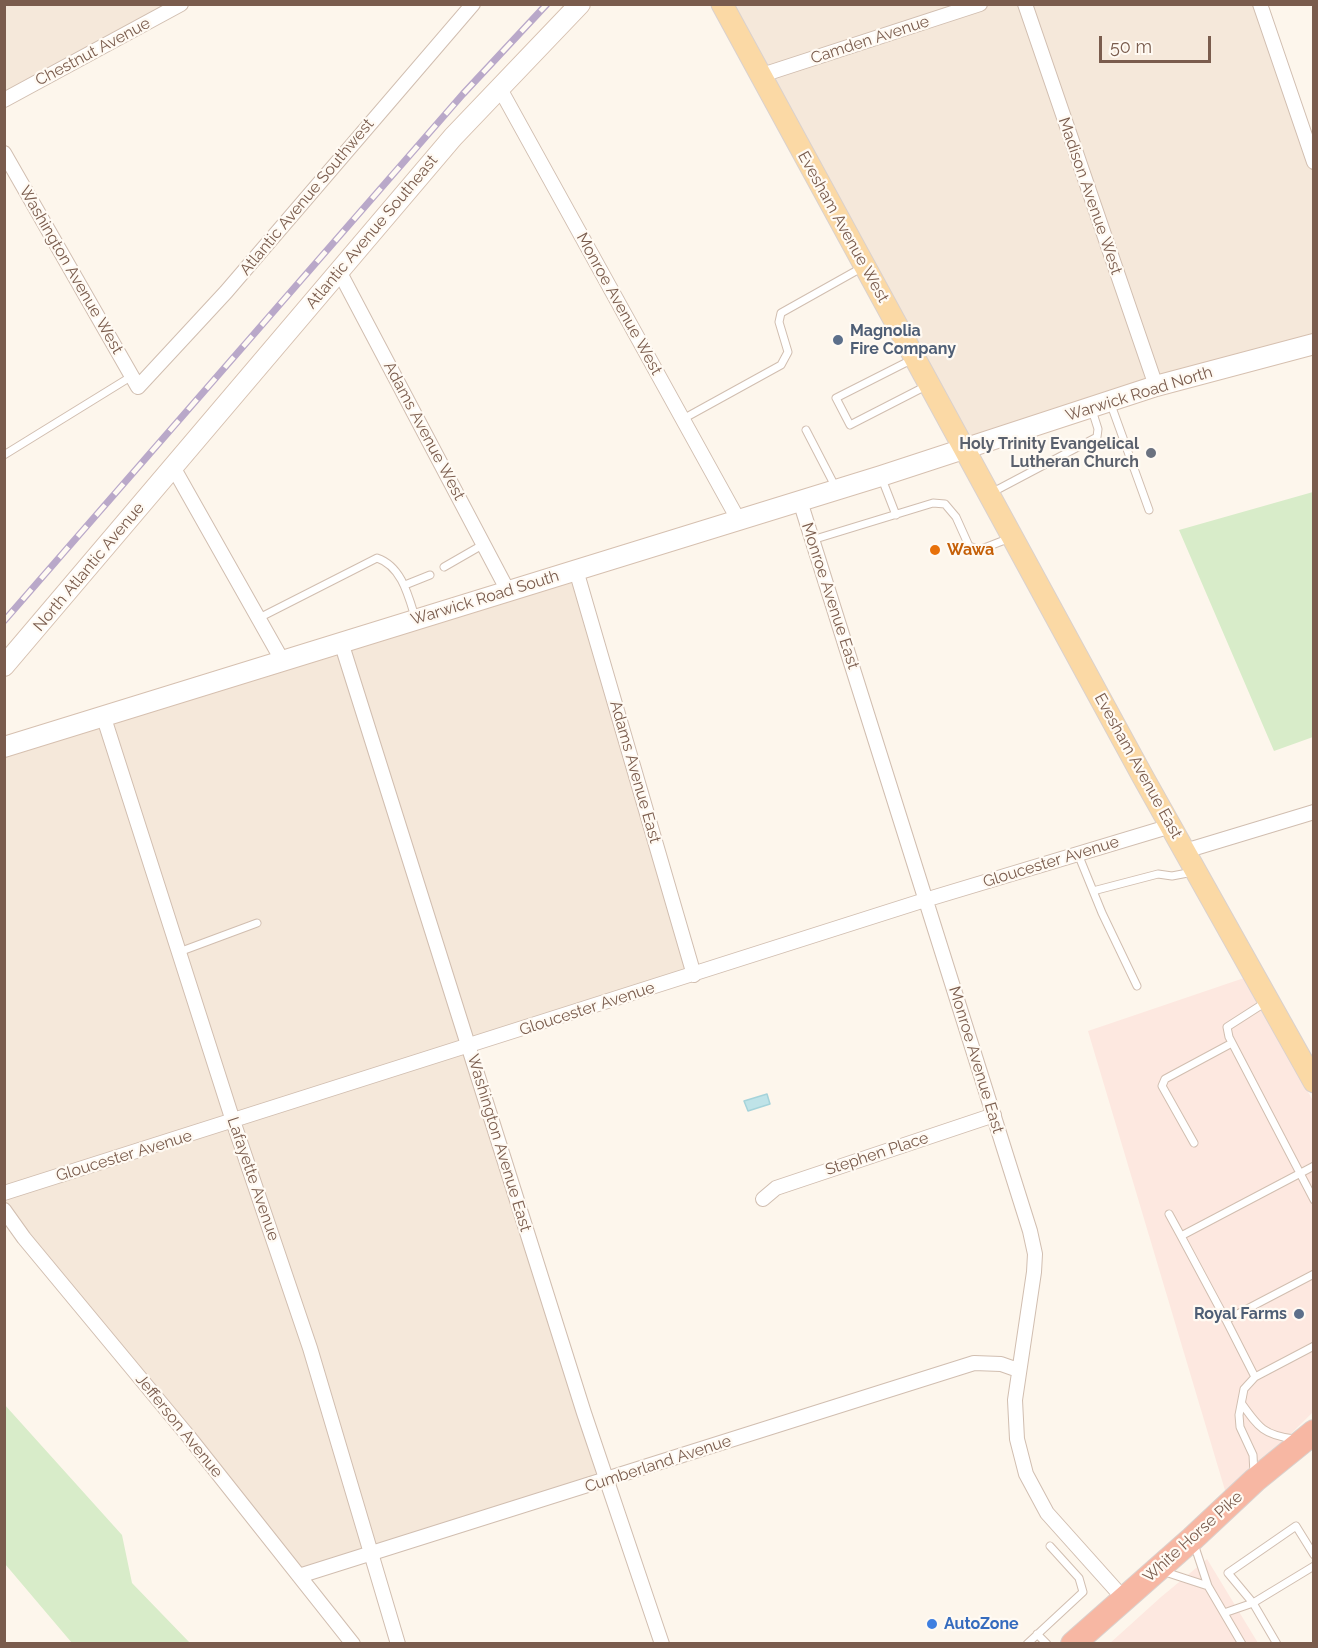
<!DOCTYPE html>
<style>
body{margin:0}
#map{position:relative;width:1318px;height:1648px;overflow:hidden;background:#fdf6ec;font-family:Raleway,sans-serif}
canvas{display:block}
.frame{position:absolute;inset:0;border:6px solid #7a5c4d;pointer-events:none}
.scale{position:absolute;left:1099px;top:36px;width:112px;height:27px;box-sizing:border-box;border:3px solid #7a5c4d;border-top:0;padding-left:8px;font-size:18px;line-height:21px;white-space:nowrap;color:#7a5c4d;-webkit-text-stroke:4px #fffaf3;paint-order:stroke}
</style>
<div id="map">
<canvas width="1318" height="1648"></canvas>
<div class="frame"></div>
<div class="scale">50 m</div>
</div>
<script>
const ctx = document.querySelector('canvas').getContext('2d');
ctx.lineJoin = 'round';
function fillPath(path, color) {
  ctx.fillStyle = color;
  ctx.fill(path, 'evenodd');
}
function trace(path, color, width, dash) {
  ctx.strokeStyle = color;
  ctx.lineWidth = width;
  ctx.lineCap = dash ? 'butt' : 'round';
  ctx.setLineDash(dash || []);
  ctx.stroke(path);
}
function drawText(font, color, halo, rows, align = 'center') {
  ctx.font = font + ' Raleway,sans-serif';
  ctx.lineWidth = 4.5;
  ctx.setLineDash([]);
  ctx.textBaseline = 'middle';
  ctx.strokeStyle = halo;
  ctx.fillStyle = color;
  for (const [text, x, y, turn = 0] of rows) {
    ctx.save();
    ctx.translate(x, y);
    ctx.rotate((+turn || 0) * Math.PI / 180);
    ctx.textAlign = isNaN(turn) ? turn : align;
    if (halo) ctx.strokeText(text, 0, 0);
    ctx.fillText(text, 0, 0);
    ctx.restore();
  }
}
fillPath(new Path2D(`
 M5,5H184L5,103Z
 M721,5H1260L1313,162V346L966,448Z
 M576,570L694,975L469,1047L608,1480L299,1576L5,1210L4,747Z`), '#f5e8da');
fillPath(new Path2D(`
 M1247,977L1313,1101V1412L1227,1497L1088,1031Z
 M1207,1559L1258,1643L1109,1644L1161,1597Z`), '#fde8e0');
fillPath(new Path2D(`
 M1313,492V737L1274,751L1179,530Z
 M4,1404L122,1535L132,1583L190,1643H72L5,1564Z`), '#d8ecc9');
const water = new Path2D(`
 M767,1094L770,1104L748,1111L744,1101Z`);
fillPath(water, '#bfe3e8');
trace(water, '#a5d3da', 1.5);
const lane = new Path2D(`
 M913,359L836,398L850,425L928,385
 M1110,402L1149,510
 M683,419L781,365L788,352L779,322L781,313L863,267
 M806,430L836,488
 M4,455L132,376
 M882,479L896,515
 M991,493L1097,437L1098,429L1092,410
 M812,540L933,503L945,504L956,517L969,546L979,550L1010,538
 M444,567L484,544
 M405,585L430,575
 M259,618L377,558C401,566 408,594 415,617
 M1078,854L1102,913L1137,986
 M1093,891L1158,874L1172,876L1193,872
 M179,952L257,923
 M1266,1002L1227,1027L1229,1037L1314,1200
 M1194,1143L1162,1086L1165,1079L1232,1043
 M1169,1214L1181,1236
 M1226,1320L1181,1236L1314,1166
 M1255,1377L1226,1320L1314,1274
 M1242,1404C1259,1428 1264,1435 1294,1439
 M1254,1474L1253,1455L1240,1427L1239,1415L1244,1389L1255,1377L1314,1346
 M1194,1544L1208,1586L1242,1644
 M1162,1571L1208,1586
 M1224,1613L1253,1603L1314,1566
 M1037,1634L1047,1644
 M1027,1644L1083,1592L1079,1578L1050,1546
 M1277,1644L1253,1603L1228,1573L1296,1526L1314,1555`);
const street = new Path2D(`
 M1025,4L1156,386
 M1260,4L1314,162
 M759,76L980,4
 M499,87L739,521
 M4,100L181,4
 M4,153L138,387L226,292L473,4
 M339,271L508,591
 M173,467L282,660
 M800,501L1030,1231L1035,1254L1034,1272L1015,1400L1017,1439L1026,1474L1047,1513L1124,1599
 M576,570L694,975
 M341,642L584,1413L662,1644
 M103,715L233,1121L310,1348L398,1644
 M1185,851L1314,812
 M4,1193L925,900L1171,826
 M763,1199L776,1188L994,1115
 M4,1210L24,1238L189,1437L353,1644
 M299,1576L974,1363L1001,1364L1018,1370`);
const secondary = new Path2D(`
 M4,666L453,137L580,4
 M4,747L881,476L1156,386L1314,344`);
const primary = new Path2D(`
 M722,4L1143,777L1314,1082`);
const highway = new Path2D(`
 M1073,1644L1192,1539L1255,1480L1314,1432`);
trace(lane, '#d1beb0', 9);
trace(street, '#d1beb0', 16);
trace(secondary, '#d6c0b0', 22);
trace(primary, '#dad1cd', 23);
trace(highway, '#dad1cd', 26);
trace(lane, '#fff', 7);
trace(street, '#fff', 14);
trace(secondary, '#fff', 20);
trace(primary, '#fbd9a5', 21);
trace(highway, '#f7b7a3', 24);
const rail = new Path2D(`
 M4,621L463,94L547,4`);
trace(rail, '#b9a8c9', 7);
trace(rail, '#fffaf3', 4.5, [14]);
for (const [x, y, r, color] of [
 [838,340,6,"#5c6f8a"],
 [1151,453,6,"#6b7280"],
 [935,550,6,"#e8710a"],
 [1299,1314,6,"#5c6f8a"],
 [932,1624,6,"#3f7fe0"]
]) {
  const dot = new Path2D();
  dot.arc(x, y, r, 0, 2 * Math.PI);
  ctx.fillStyle = color;
  ctx.fill(dot);
  trace(dot, '#fffaf3', 2);
}
drawText('16px', '#7a5c4d', '#fffaf3', [
 ["Camden Avenue",870,40,-18],
 ["Chestnut Avenue",93,52,-28],
 ["Madison Avenue West",1090,196,71],
 ["Atlantic Avenue Southwest",307,197,-50],
 ["Evesham Avenue West",843,227,61],
 ["Atlantic Avenue Southeast",372,232,-50],
 ["Washington Avenue West",71,270,60],
 ["Monroe Avenue West",619,304,61],
 ["Warwick Road North",1139,394,-17],
 ["Adams Avenue West",424,431,62],
 ["North Atlantic Avenue",89,567,-50],
 ["Monroe Avenue East",830,596,72],
 ["Warwick Road South",485,598,-17],
 ["Evesham Avenue East",1138,766,61],
 ["Adams Avenue East",635,772,74],
 ["Gloucester Avenue",1051,862,-17],
 ["Gloucester Avenue",587,1009,-18],
 ["Monroe Avenue East",976,1060,73],
 ["Washington Avenue East",499,1143,73],
 ["Stephen Place",877,1154,-18],
 ["Gloucester Avenue",124,1156,-17],
 ["Lafayette Avenue",253,1179,71],
 ["Jefferson Avenue",179,1426,51],
 ["Cumberland Avenue",658,1464,-18],
 ["White Horse Pike",1193,1537,-42]
]);
drawText('bold 16px', '#4e5e75', '#fffaf3', [
 ["Magnolia",850,331],
 ["Fire Company",850,349],
 ["Royal Farms",1287,1314,"right"]
], 'left');
drawText('bold 16px', '#5b616d', '#fffaf3', [
 ["Holy Trinity Evangelical",1139,444],
 ["Lutheran Church",1139,462]
], 'right');
drawText('bold 16px', '#c56008', '#fffaf3', [
 ["Wawa",947,550]
], 'left');
drawText('bold 16px', '#366cbe', '#fffaf3', [
 ["AutoZone",944,1624]
], 'left');
</script>
